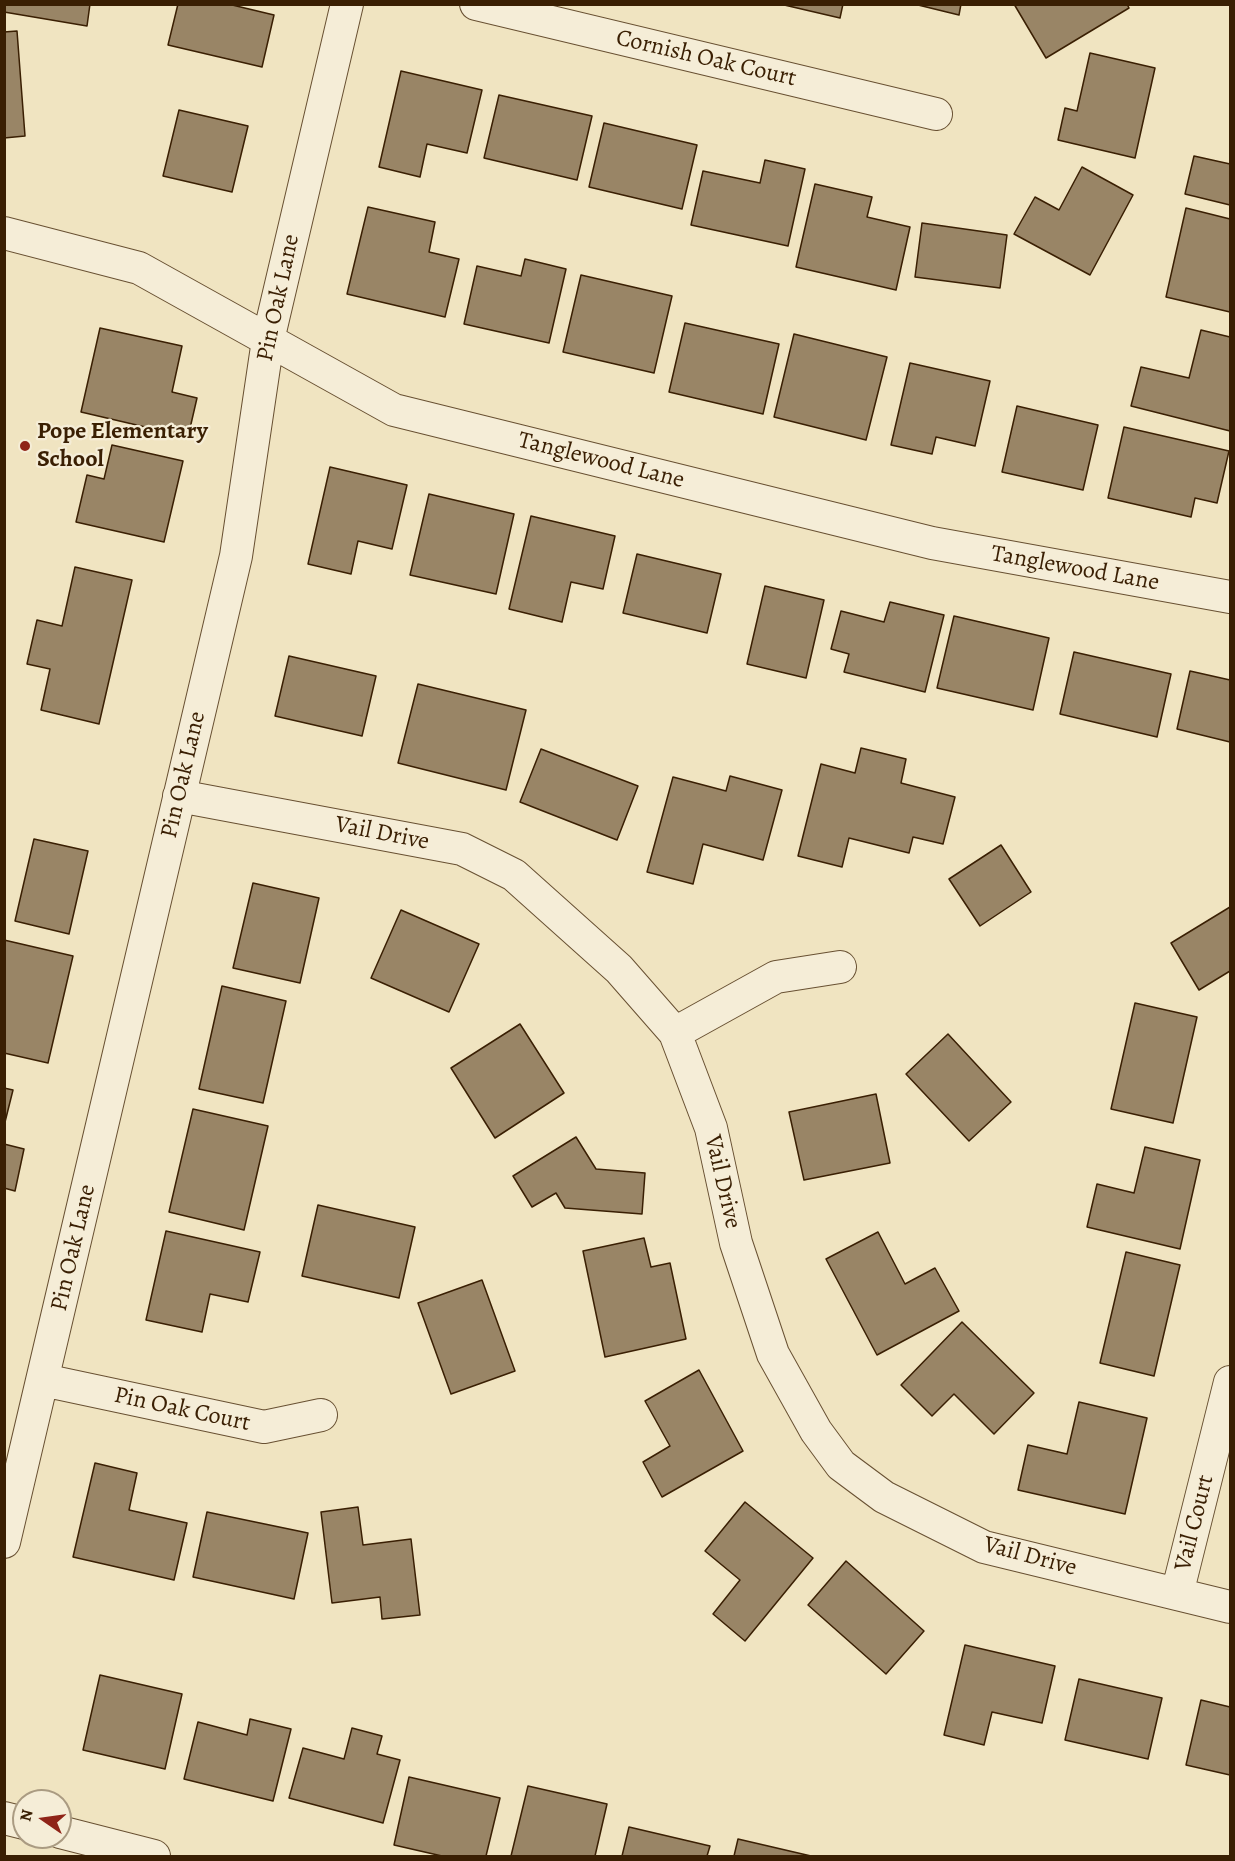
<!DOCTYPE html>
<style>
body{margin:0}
#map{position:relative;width:1235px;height:1861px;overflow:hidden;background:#f0e4c1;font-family:Alegreya,serif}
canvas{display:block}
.frame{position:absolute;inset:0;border:6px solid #3a1f03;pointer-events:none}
.north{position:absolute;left:12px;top:1789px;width:60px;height:60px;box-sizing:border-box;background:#f5edd7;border:2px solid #aa9b82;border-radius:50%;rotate:283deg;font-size:16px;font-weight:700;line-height:24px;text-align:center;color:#3a1f03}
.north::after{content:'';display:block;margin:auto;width:21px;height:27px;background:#8f2418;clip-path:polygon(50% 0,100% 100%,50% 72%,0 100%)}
</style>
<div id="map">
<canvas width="1235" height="1861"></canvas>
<div class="frame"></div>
<div class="north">N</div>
</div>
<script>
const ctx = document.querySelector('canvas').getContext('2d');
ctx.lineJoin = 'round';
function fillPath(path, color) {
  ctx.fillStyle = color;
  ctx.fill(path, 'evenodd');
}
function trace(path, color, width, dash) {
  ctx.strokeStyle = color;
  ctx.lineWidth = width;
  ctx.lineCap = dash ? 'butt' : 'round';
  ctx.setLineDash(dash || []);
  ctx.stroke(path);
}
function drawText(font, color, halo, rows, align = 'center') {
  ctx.font = font + ' Alegreya,serif';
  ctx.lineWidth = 4.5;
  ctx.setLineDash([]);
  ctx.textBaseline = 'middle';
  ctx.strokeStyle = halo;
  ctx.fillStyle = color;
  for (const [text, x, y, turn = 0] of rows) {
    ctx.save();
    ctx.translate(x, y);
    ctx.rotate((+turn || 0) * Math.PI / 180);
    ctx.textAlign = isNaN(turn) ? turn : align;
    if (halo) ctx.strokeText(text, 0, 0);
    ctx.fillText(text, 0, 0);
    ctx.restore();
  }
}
const building = new Path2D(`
 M4,4H90L87,26L4,12Z
 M178,4H228L274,15L262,67L168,45Z
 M780,4H843L840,18Z
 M914,4H961L959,15Z
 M1014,4H1127L1129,8L1046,58Z
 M17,31L25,136L4,138V32Z
 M1090,53L1155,68L1135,158L1058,140L1065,108L1077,111Z
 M401,71L482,90L467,153L427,144L420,177L379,167Z
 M499,95L592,116L577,180L484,158Z
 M179,110L248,126L232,192L163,176Z
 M604,123L697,145L682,209L589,187Z
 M1194,156L1230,164V205L1185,194Z
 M765,160L805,169L788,246L691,225L703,171L760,183Z
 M1082,167L1133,195L1090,275L1014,234L1035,197L1059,210Z
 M815,184L872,197L867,217L910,227L896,290L796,267Z
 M368,207L435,222L429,252L459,259L445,317L347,294Z
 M1186,208L1230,219V312L1166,297Z
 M922,223L1007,235L1000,288L915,277Z
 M525,259L566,269L549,343L464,324L477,266L521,276Z
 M581,275L672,296L654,373L563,352Z
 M685,323L779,344L763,414L669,392Z
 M100,328L182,346L172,392L197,398L188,437L81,412Z
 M1201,330L1230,337V431L1131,406L1141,367L1189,378Z
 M794,334L887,357L866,440L774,417Z
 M910,363L990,381L975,446L936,437L932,454L891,445Z
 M1017,406L1098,425L1083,490L1002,472Z
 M1124,427L1229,451L1217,503L1195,498L1191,517L1108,498Z
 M112,445L183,461L164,542L76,522L87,475L104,479Z
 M330,467L407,485L392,549L358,541L351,574L308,564Z
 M429,494L514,514L496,594L410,575Z
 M531,516L615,536L603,589L571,582L562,622L509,609Z
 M637,554L721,574L707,633L623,613Z
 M75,567L132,580L99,724L41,710L50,669L27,664L37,620L62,626Z
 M765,586L824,600L806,678L747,664Z
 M890,602L944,615L925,692L844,672L849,654L831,649L841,611L884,622Z
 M954,616L1049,638L1033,710L937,688Z
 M1074,652L1171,674L1157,737L1060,714Z
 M289,656L376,676L362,736L275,716Z
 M1190,671L1230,680V742L1177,729Z
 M418,684L526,710L506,790L398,763Z
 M861,748L906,759L901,783L955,797L943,844L913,837L909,853L849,838L842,867L798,856L821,764L855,773Z
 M541,749L638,786L617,840L520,802Z
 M730,776L782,790L763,860L703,844L693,884L647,872L673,777L726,791Z
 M34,839L88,851L69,934L15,921Z
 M1001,845L1031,892L980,926L949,879Z
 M253,883L319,898L300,983L233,968Z
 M1230,907V971L1199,990L1171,943Z
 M401,910L479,944L449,1012L371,978Z
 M4,940L73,956L48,1063L4,1053Z
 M222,986L286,1001L263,1103L199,1089Z
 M1135,1003L1197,1017L1173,1123L1111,1109Z
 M520,1024L564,1093L495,1138L451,1068Z
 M948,1034L1011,1102L969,1141L906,1074Z
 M4,1088L13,1090L4,1126Z
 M876,1094L890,1163L804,1180L789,1112Z
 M193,1109L268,1126L244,1230L169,1212Z
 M576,1137L596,1169L645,1173L642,1214L565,1208L556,1193L532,1207L513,1176Z
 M4,1144L24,1149L15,1191L4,1188Z
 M1145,1147L1200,1160L1180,1249L1087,1227L1097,1184L1134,1193Z
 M318,1205L415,1227L399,1298L302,1276Z
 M166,1231L260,1252L248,1302L210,1294L202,1332L146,1320Z
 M878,1232L905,1284L935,1268L959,1311L877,1355L826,1259Z
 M644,1238L651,1267L670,1263L686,1339L605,1357L583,1251Z
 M1126,1252L1180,1265L1154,1376L1100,1363Z
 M482,1280L515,1371L451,1394L418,1303Z
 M962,1322L1034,1393L994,1434L954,1394L932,1416L901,1385Z
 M699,1370L743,1451L662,1497L643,1462L670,1446L645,1401Z
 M1079,1402L1147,1418L1125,1514L1018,1490L1028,1445L1067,1454Z
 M95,1463L137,1473L129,1510L187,1523L174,1580L73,1557Z
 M745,1502L813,1558L745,1641L713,1614L740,1580L705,1551Z
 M358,1507L363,1545L411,1539L420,1615L382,1619L380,1597L332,1603L321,1512Z
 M207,1512L308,1533L294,1599L193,1577Z
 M846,1561L924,1631L886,1674L808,1605Z
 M965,1645L1055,1666L1042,1723L992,1712L984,1745L944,1735Z
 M100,1675L182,1694L165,1769L83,1750Z
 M1079,1679L1162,1698L1148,1759L1065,1740Z
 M1201,1700L1230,1707V1775L1186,1765Z
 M250,1719L291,1729L273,1801L184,1779L198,1722L247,1735Z
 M352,1728L382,1736L377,1754L400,1760L383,1823L289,1798L303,1748L344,1759Z
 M409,1777L500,1798L486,1856H442L394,1845Z
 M528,1786L607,1804L595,1856H511Z
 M629,1827L710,1846L707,1856H622Z
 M738,1839L811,1856H734Z`);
fillPath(building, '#998566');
trace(building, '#3a1f03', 1.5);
const minor = new Path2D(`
 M476,4L936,114
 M4,233L139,268L394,410L932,543L1230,597
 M179,796L462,849L514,875L619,969L675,1033L711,1128L736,1243L773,1354L816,1431L841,1465L884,1497L984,1547L1230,1607
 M675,1033L776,977L840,967
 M43,1380L264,1427L321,1415
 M4,1542L236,556L268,340L347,4
 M1177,1594L1230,1382
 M4,1818L24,1823
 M60,1832L154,1856`);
trace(minor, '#685032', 34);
trace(minor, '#f5edd7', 32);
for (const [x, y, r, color] of [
 [25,446,6,"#8f2418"]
]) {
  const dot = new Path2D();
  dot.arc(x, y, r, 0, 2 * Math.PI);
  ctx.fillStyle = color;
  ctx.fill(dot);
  trace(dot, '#f5edd7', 2);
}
drawText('24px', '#3a1f03', '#f5edd7', [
 ["Cornish Oak Court",706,59,13],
 ["Pin Oak Lane",279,298,-78],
 ["Tanglewood Lane",601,461,14],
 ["Tanglewood Lane",1075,569,10],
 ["Pin Oak Lane",184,775,-77],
 ["Vail Drive",382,834,11],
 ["Vail Drive",722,1182,77],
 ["Pin Oak Lane",74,1248,-77],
 ["Pin Oak Court",182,1410,12],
 ["Vail Court",1195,1523,-76],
 ["Vail Drive",1030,1557,15]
]);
drawText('bold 24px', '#3a1f03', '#f5edd7', [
 ["Pope Elementary",37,432],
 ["School",37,460]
], 'left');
</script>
